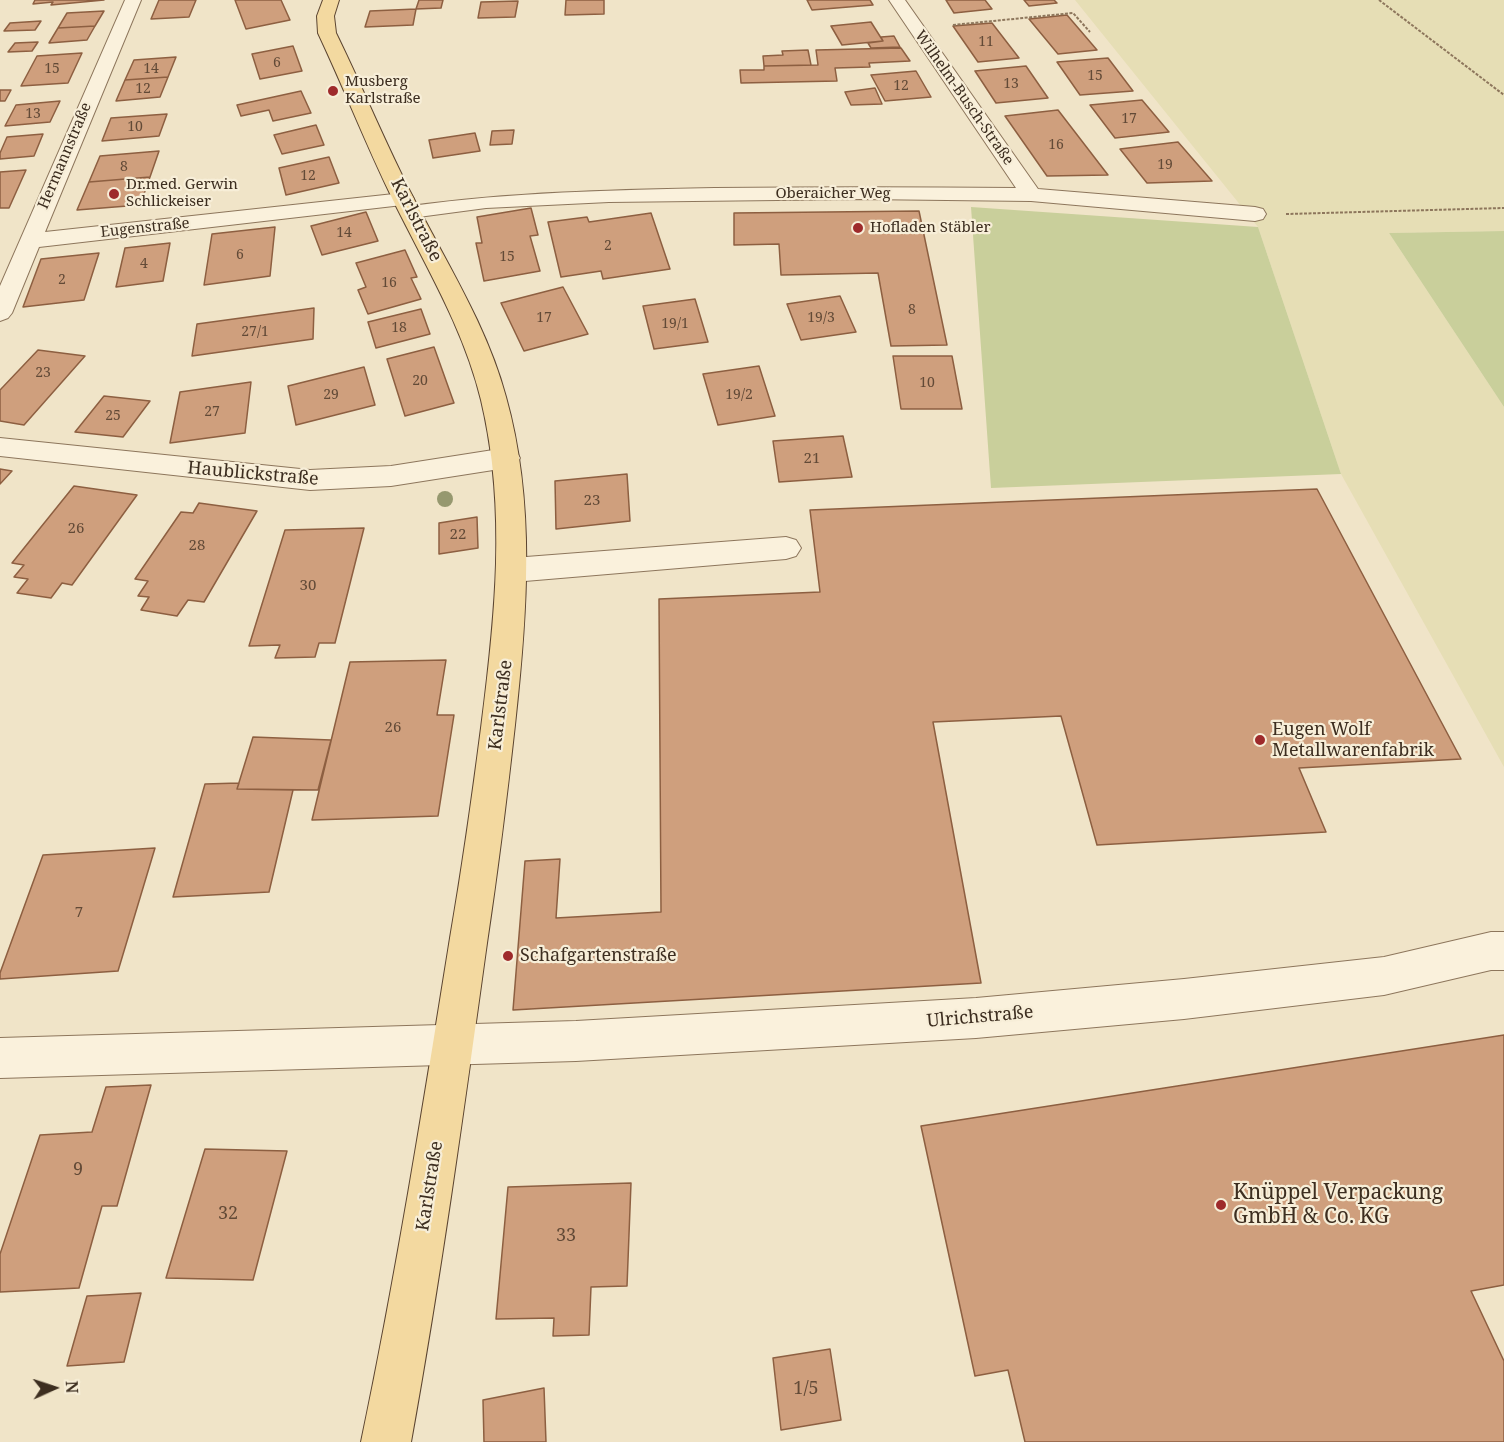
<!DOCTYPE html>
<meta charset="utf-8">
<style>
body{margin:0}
#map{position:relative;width:1504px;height:1442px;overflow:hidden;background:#f0e4c8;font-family:"Noto Serif",serif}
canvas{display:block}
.north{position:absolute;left:24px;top:1358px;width:60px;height:60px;-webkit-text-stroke:4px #f7eed8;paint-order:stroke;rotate:87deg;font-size:16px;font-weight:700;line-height:24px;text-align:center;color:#3d2e20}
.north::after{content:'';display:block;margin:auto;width:21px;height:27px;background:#3d2e20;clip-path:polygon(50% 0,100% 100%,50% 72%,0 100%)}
</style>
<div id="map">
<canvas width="1504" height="1442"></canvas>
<div class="north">N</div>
</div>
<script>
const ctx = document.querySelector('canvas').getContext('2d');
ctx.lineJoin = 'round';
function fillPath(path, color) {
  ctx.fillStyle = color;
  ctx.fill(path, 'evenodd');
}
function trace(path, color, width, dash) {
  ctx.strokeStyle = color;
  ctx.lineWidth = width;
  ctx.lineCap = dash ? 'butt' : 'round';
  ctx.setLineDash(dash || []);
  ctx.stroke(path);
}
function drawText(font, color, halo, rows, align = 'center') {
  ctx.font = font + ' "Noto Serif",serif';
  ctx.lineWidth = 4.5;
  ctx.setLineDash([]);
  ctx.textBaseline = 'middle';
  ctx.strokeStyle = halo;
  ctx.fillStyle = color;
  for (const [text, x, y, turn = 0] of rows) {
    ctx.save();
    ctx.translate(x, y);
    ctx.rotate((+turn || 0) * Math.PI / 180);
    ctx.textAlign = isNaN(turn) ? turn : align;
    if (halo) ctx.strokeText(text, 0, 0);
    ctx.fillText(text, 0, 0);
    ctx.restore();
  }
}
fillPath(new Path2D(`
 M1075,0H1504V231L1389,233L1504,407V767L1341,474L1258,227Z`), '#e6deb5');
fillPath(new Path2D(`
 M971,207L1258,227L1341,474L991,488Z
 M1504,231V407L1389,233Z`), '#c9cf9b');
const building = new Path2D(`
 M35,0H104L51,5L53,2L33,4Z
 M159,0H196L189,17L151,19Z
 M235,0H281L290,20L246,29Z
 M419,0H443L441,8L416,9Z
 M566,0H604V14L565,15Z
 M807,0H870L873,5L812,10Z
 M946,0H985L992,9L954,13Z
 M1024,0H1054L1057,3L1029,6Z
 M518,1L515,17L478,18L481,2Z
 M416,9L413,25L365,27L370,11Z
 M104,11L95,26L58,28L67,13Z
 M1067,15L1097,50L1058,54L1029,19Z
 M41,21L35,30L4,31L10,23Z
 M871,22L883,41L842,45L831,26Z
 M992,23L1019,58L978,62L953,26Z
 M95,26L87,40L49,43L58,28Z
 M894,36L900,47L871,48L868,43L883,41L881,37Z
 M38,42L32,51L8,52L15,43Z
 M293,46L302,71L260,79L252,54Z
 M901,48L910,61L869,63L870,67L835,68L837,81L741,83L740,70H764V66L818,65L816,50Z
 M808,50L811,65L764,66L763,56L783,55L782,51Z
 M82,53L68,83L21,86L37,56Z
 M176,57L168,77L125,80L134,60Z
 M1108,58L1133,91L1080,95L1057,62Z
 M1026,66L1048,98L996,103L975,71Z
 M916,71L931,97L885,101L871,75Z
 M168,77L160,97L116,101L125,80Z
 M875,88L882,104L851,105L845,92Z
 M0,90H11L5,101H0Z
 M301,91L311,113L273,121L269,110L241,116L237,105Z
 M1142,100L1169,132L1115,138L1090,105Z
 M60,101L50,122L5,126L16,105Z
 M1058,110L1108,175L1047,176L1005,116Z
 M167,114L159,136L102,141L111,118Z
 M316,125L324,145L282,154L274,135Z
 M514,130L512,144L490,145L492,131Z
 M475,133L480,151L433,158L429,140Z
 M43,134L34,156L0,159V153L7,137Z
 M1178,142L1212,181L1147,183L1120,149Z
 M159,151L150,177L89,182L100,156Z
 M329,157L339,183L286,195L279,168Z
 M26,170L9,208H0V172Z
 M150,177L140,205L77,210L89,182Z
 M531,208L538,235L530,236L540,271L484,281L476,243H482L477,217Z
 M919,211L947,345L891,346L878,273L781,275L779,244L734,245V213Z
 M366,212L378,241L322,255L311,226Z
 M651,213L670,269L603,279L601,271L561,277L548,222L587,217L589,222Z
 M275,227L270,276L204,285L212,234Z
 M170,243L163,281L116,287L125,248Z
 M405,250L417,277L411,278L421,299L368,314L358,290L366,287L356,263Z
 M99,253L84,300L23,307L41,259Z
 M563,287L588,334L524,351L501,303Z
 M840,296L856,332L801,340L787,304Z
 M695,299L708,342L654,349L643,306Z
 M314,308L313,339L192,356L197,324Z
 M421,309L430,334L376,348L368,322Z
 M434,347L454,403L405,416L387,359Z
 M38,350L85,356L24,425L0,421V390Z
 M893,356H952L962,409H901Z
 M759,366L775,416L718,425L703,374Z
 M364,367L375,405L296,425L288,386Z
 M251,382L245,433L170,443L180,392Z
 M104,396L150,401L123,437L75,432Z
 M843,436L852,477L779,482L773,441Z
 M0,469L12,471L0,484Z
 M627,474L630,521L556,529L555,481Z
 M74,486L137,495L72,585L62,583L51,598L17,593L28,579L14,577L24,565L12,563Z
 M1317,489L1461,759L1299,768L1326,832L1097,845L1061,716L933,722L981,983L513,1010L525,861L560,859L556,918L661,912L659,599L820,592L810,510Z
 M199,503L257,511L204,602L188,600L177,616L141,610L149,597L138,596L148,581L135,579L181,512L193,513Z
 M477,517L478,548L439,554V523Z
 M364,528L335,643H319L315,657L275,658L280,645L249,646L285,530Z
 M446,660L437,715H454L438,816L312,820L350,662Z
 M253,737L331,740L318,790L237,789Z
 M239,783L237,789L293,790L269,892L173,897L205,784Z
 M155,848L118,971L0,979V973L43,855Z
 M1504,1035V1285L1471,1291L1504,1361V1442H1025L1008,1370L975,1376L921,1126Z
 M151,1085L117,1206H102L79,1288L0,1292V1254L40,1135L92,1132L106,1087Z
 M205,1149L287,1151L253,1280L166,1278Z
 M631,1183L627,1286L591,1287L589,1335L553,1336L554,1318L496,1319L508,1187Z
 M141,1293L124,1362L67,1366L87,1296Z
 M830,1349L841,1420L781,1430L773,1358Z
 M544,1388L546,1442H484L483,1400Z`);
fillPath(building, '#cf9f7d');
trace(building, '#8d5f41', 1.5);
const minor = new Path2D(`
 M125,0H141L45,232L403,193L411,194L414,199L411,204L39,247L12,313L8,318L0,321V286Z
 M889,0H905L1038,189L1255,207L1263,209L1266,214L1263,219L1255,221L1031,201L862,199L609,202L486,208L411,218L403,217L400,212L403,207L411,206C512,192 613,190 715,188C816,187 916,187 1016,188Z
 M0,438L310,470L391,466L506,448L516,451L520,458L516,465L506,468L391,486L310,490L0,456Z
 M786,537L796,540L801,548L796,556L786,559L513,582L503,578L498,570L503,562L513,558Z
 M1491,932H1504V970H1491L1384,995L1184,1019L976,1038L576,1061L0,1078V1038L576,1021L976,998L1184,979L1384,957Z`);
const major = new Path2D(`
 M323,0H339L334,16L336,33C363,88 386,145 414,199C447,264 487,326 506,397C536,504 527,616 515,725C507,797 498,870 487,943C464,1109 441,1276 411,1442H361C396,1275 423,1106 450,938C462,868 472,798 481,728C495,619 507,509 481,400C464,329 425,265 393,200C366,145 344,88 318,33L317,16Z`);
trace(minor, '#8d765c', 2);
trace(major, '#5b4430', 2);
trace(new Path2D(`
 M1379,0L1504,95
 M953,25L1073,13L1090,32
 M1286,214L1504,208`), '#8d765c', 2, [3, 1.5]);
fillPath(minor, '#faf1dc');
fillPath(major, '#f3d9a0');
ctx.fillStyle = '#96986f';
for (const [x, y] of [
 [445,499]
]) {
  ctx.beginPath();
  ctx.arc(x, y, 8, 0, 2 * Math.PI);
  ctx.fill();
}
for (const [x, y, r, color] of [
 [333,91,6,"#9e2a2b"],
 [114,194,6,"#9e2a2b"],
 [858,228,6,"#9e2a2b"],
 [1260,740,6,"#9e2a2b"],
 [508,956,6,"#9e2a2b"],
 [1221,1205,6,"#9e2a2b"]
]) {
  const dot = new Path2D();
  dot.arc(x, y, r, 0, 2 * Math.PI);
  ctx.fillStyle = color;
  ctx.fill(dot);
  trace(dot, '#f7eed8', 2);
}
drawText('14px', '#624a37', null, [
 ["11",986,42],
 ["6",277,63],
 ["15",52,69],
 ["14",151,69],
 ["15",1095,76],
 ["13",1011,84],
 ["12",901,86],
 ["12",143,89],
 ["13",33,114],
 ["17",1129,119],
 ["10",135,127],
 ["16",1056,145],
 ["19",1165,165],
 ["8",124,167],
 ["12",308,176],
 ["14",344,233],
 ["2",608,246],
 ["6",240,255],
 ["15",507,257],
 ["4",144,264],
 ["2",62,280],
 ["16",389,283],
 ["8",912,310],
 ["17",544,318],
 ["19/3",821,318],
 ["19/1",675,324],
 ["18",399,328],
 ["27/1",255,332],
 ["23",43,373],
 ["20",420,381],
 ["10",927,383],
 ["29",331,395],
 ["19/2",739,395],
 ["27",212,412],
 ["25",113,416]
]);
drawText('15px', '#3d2e20', '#f7eed8', [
 ["Musberg",345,82],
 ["Karlstraße",345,99],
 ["Dr.med. Gerwin",126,185],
 ["Schlickeiser",126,202],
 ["Hofladen Stäbler",870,228]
], 'left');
drawText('15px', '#3d2e20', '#f7eed8', [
 ["Wilhelm-Busch-Straße",964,98,55],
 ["Hermannstraße",65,156,-67],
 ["Oberaicher Weg",833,194],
 ["Eugenstraße",145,228,-6]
]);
drawText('15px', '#624a37', null, [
 ["21",812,459],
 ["23",592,501],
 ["26",76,529],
 ["22",458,535],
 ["28",197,546],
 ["30",308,586],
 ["26",393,728],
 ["7",79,913]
]);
drawText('18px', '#3d2e20', '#f7eed8', [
 ["Karlstraße",416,220,63],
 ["Haublickstraße",253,474,5],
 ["Karlstraße",501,705,-83],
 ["Ulrichstraße",980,1017,-5],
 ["Karlstraße",430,1186,-81]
]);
drawText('18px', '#3d2e20', '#f7eed8', [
 ["Eugen Wolf",1272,730],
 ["Metallwarenfabrik",1272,751],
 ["Schafgartenstraße",520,956]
], 'left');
drawText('18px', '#624a37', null, [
 ["9",78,1170],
 ["32",228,1214],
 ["33",566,1236],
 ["1/5",806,1389]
]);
drawText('21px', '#3d2e20', '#f7eed8', [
 ["Knüppel Verpackung",1233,1193],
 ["GmbH & Co. KG",1233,1217]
], 'left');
</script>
